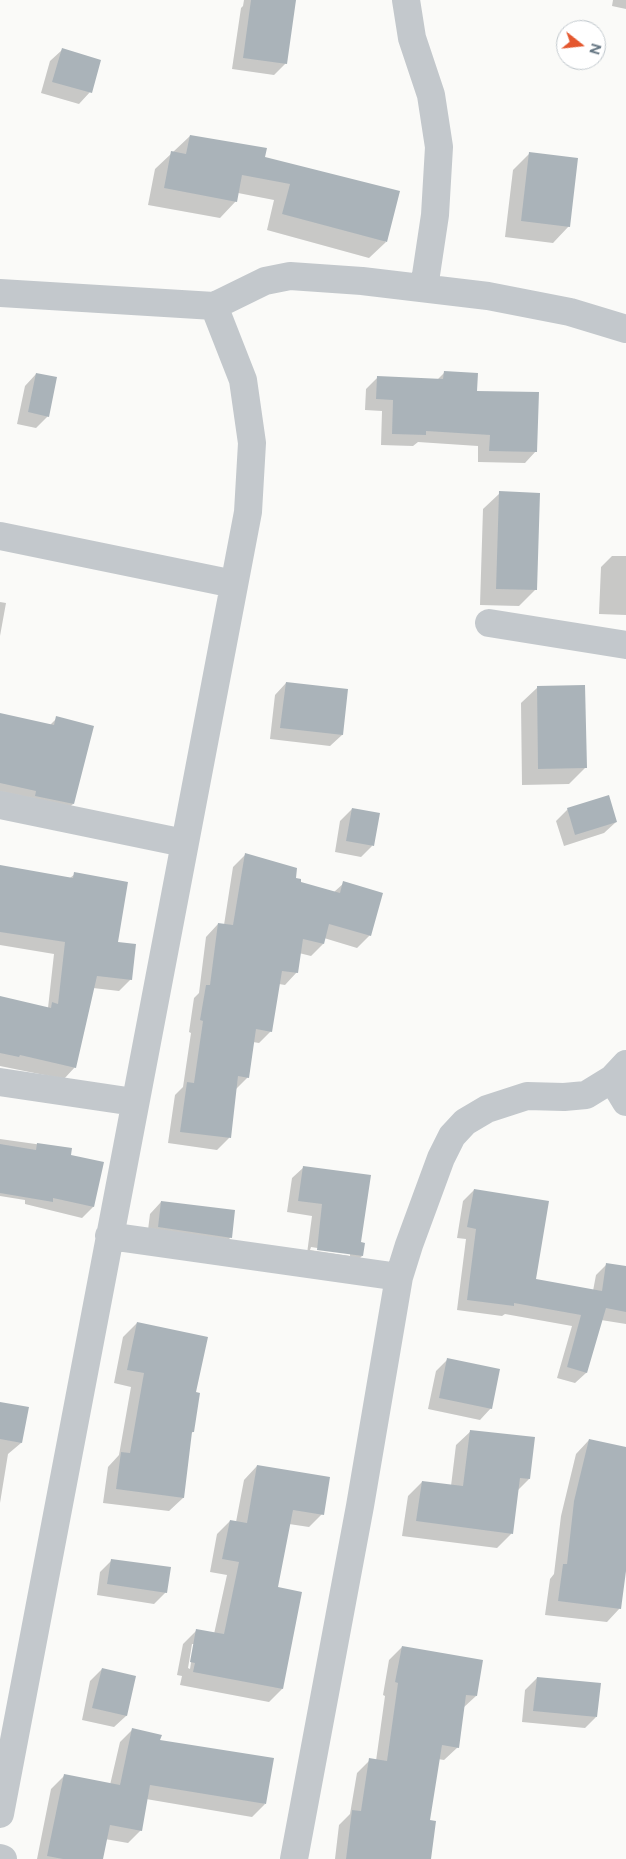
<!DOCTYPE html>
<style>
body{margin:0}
#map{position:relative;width:626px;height:1859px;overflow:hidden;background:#fafaf8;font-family:Figtree,sans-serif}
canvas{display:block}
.north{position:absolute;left:556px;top:20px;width:50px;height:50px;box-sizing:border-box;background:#fff;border:1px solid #c1c8cd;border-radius:50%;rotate:106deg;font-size:14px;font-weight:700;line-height:20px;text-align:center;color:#657683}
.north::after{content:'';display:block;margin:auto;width:18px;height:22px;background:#e4572e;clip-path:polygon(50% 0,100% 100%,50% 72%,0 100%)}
</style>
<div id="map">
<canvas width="626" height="1859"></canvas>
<div class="north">N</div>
</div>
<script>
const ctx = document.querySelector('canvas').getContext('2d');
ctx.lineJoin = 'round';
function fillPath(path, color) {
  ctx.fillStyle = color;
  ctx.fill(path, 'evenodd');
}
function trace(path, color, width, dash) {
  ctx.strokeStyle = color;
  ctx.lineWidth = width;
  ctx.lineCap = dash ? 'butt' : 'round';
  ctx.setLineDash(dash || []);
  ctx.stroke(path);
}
fillPath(new Path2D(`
 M244,0H294L286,63L274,75L232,69L241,8L243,6Z
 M613,0H626V9L612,6Z
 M62,50L90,92L79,104L41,93L50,61Z
 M190,136L264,158L386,242L369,258L267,230L274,200L238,193L236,201L220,218L148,205L155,169Z
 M530,153L569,226L553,243L505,237L513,170Z
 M444,373L476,392L536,451L525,463L478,462V446L418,442L413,446L381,445L382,411L365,410L366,389L378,377L437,380Z
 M36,374L48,416L36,428L17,424L25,386Z
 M500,493L536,589L519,606L480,605L483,509Z
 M612,556H626V615L599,614L601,567Z
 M0,602L6,603L0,636Z
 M286,683L347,690L342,735L330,746L270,739L275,695Z
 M538,687L585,768L569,784L522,785L521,703Z
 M57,718L73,804L61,815L0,797V721L50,725Z
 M352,809L372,846L361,857L335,852L340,821Z
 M568,809L616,822L604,833L564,846L556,821Z
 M246,854L295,879L299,883L334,892L344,883L370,935L357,948L324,938L323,944L311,956L299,953L297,972L285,985L279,984L271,1031L259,1043L253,1042L248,1077L236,1089L229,1138L217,1150L168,1143L175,1095L183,1087L191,1033L189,1032L194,998L199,993L206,937L218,924L224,925L233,867Z
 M0,869L70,878L75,874L116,943L131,979L119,991L93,988L75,1067L64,1079L0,1066V997L48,1008L54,954L0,945Z
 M0,1139L71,1149L70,1156L103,1163L93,1207L82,1218L25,1204V1200L0,1196Z
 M304,1167L359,1243L362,1256L351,1267L306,1261L312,1216L287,1212L292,1178ZM311,1247L350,1253V1256L310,1250Z
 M474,1190L535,1280L593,1291L596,1275L607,1264L626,1267V1324L601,1320L586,1373L575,1383L557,1378L572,1326L505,1314L502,1316L457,1310L466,1239L457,1238L463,1201Z
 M161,1202L231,1237L219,1249L147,1238L150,1214Z
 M137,1323L195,1394L193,1432L191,1433L183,1498L169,1511L103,1503L108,1467L119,1455L131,1387L114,1383L123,1337Z
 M447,1360L491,1408L480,1420L428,1409L436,1371Z
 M0,1403L27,1408L21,1443L8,1454L0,1503Z
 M471,1431L533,1438L529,1479L517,1491L511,1534L497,1548L402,1536L408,1496L422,1482L451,1486L456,1445Z
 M589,1440L626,1448V1561L620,1608L607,1622L545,1615L550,1579L554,1574L561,1516L576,1454Z
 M257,1466L322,1514L309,1527L289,1524L276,1588L282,1689L269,1702L180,1685L182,1676L177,1675L183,1644L196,1631L214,1634L227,1575L210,1572L217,1534L230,1521L236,1522L244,1480ZM192,1644H194L190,1669L188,1668Z
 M112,1560L166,1592L154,1604L97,1595L100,1572Z
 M402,1647L476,1696L463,1708L458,1747L444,1760L438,1759L429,1821L430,1859H335L339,1825L350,1814L357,1773L370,1760L376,1761L385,1696L383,1695L389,1660Z
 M102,1669L135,1677L126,1716L114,1727L82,1720L90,1681Z
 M537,1678L596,1717L585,1728L522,1722L525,1690Z
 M133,1729L159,1741L265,1804L252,1817L146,1799L141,1830L128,1843L105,1839L101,1859H37L51,1789L64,1776L110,1785L120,1742Z`), '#0003');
fillPath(new Path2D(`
 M251,0H296L287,64L243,58Z
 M62,48L101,60L92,93L52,82Z
 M190,135L267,148L265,157L400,191L387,242L282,214L290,184L242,175L237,202L164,188L171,151L186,154Z
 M529,152L578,158L570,227L521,221Z
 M444,371L478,373L477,391L539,392L537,452L489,451L490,435L426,431V435L392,434L393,400L376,399L377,376L443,379Z
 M36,373L57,377L49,417L28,412Z
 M499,491L540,493L537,590L496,589Z
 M286,682L348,689L343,735L280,728Z
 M585,685L587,768L538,769L537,686Z
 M0,713L54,725L56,716L94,726L74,804L35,796L36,791L0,783Z
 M609,795L617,822L575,835L567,808Z
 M352,808L380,813L374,846L346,841Z
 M245,853L297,868L296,878L301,879V882L340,893L343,881L383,893L371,936L329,924L324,944L303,939L298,973L282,971L272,1032L256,1029L249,1078L238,1076L231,1138L180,1132L187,1082L194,1083L203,1021L200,1020L206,985H210L218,923L233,925Z
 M0,865L73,878L74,872L128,882L118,942L136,944L132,980L97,976L76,1068L20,1055L19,1057L0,1053V996L51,1008L52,1002L58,1004L65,942L0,932Z
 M37,1143L72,1148L71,1155L104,1162L94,1207L53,1198V1202L0,1193V1144L36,1150Z
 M303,1166L371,1175L361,1242L365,1243L363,1256L317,1250L322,1204L298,1201Z
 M474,1189L549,1201L536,1279L602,1291L606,1263L626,1266V1312L606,1308L587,1373L567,1367L581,1315L514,1303V1306L467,1300L476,1229L467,1227Z
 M161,1201L235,1210L232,1238L158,1227Z
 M137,1322L208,1337L196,1392L200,1393L194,1432H192L184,1498L116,1489L121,1452L130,1453L144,1373L127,1370Z
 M447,1358L500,1369L492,1409L439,1398Z
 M0,1402L29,1407L22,1443L0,1439Z
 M470,1430L535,1437L530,1479L520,1478L513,1534L416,1521L422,1481L463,1486Z
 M589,1439L626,1447V1571L621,1609L558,1601L563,1564H567L574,1501Z
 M257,1465L330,1477L324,1515L293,1510L278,1587L302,1592L283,1689L193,1672L195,1663L190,1662L196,1629L224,1634L239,1562L222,1559L230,1520L247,1523Z
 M111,1559L171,1567L167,1593L107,1584Z
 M402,1646L483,1660L477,1696L466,1695L459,1748L442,1745L430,1820L436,1821L431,1859H346L352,1810L361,1811L369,1758L387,1761L398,1683L395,1682Z
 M102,1668L136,1676L127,1716L92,1708Z
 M537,1677L601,1683L597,1717L533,1711Z
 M132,1728L162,1735L160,1740L274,1758L266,1804L150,1785L142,1831L110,1825L103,1859H63L47,1856L64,1774L120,1785Z`), '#aab3b9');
trace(new Path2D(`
 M406,0L412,38L431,95L439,147L435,215L424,288
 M0,293L214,306L243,380L252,443L248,512L0,1814
 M214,306L265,281L290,276L362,281L488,296L570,312L626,329
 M0,536L234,584
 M489,623L626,645
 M0,805L184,843
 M612,1079L626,1102
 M0,1082L134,1102
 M109,1236L399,1277L409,1245L441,1158L452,1136L465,1122L487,1109L527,1096L564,1097L586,1095L612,1079L626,1064
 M0,1858L3,1859
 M294,1859L360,1506L399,1277`), '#c3c8cc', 28);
</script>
